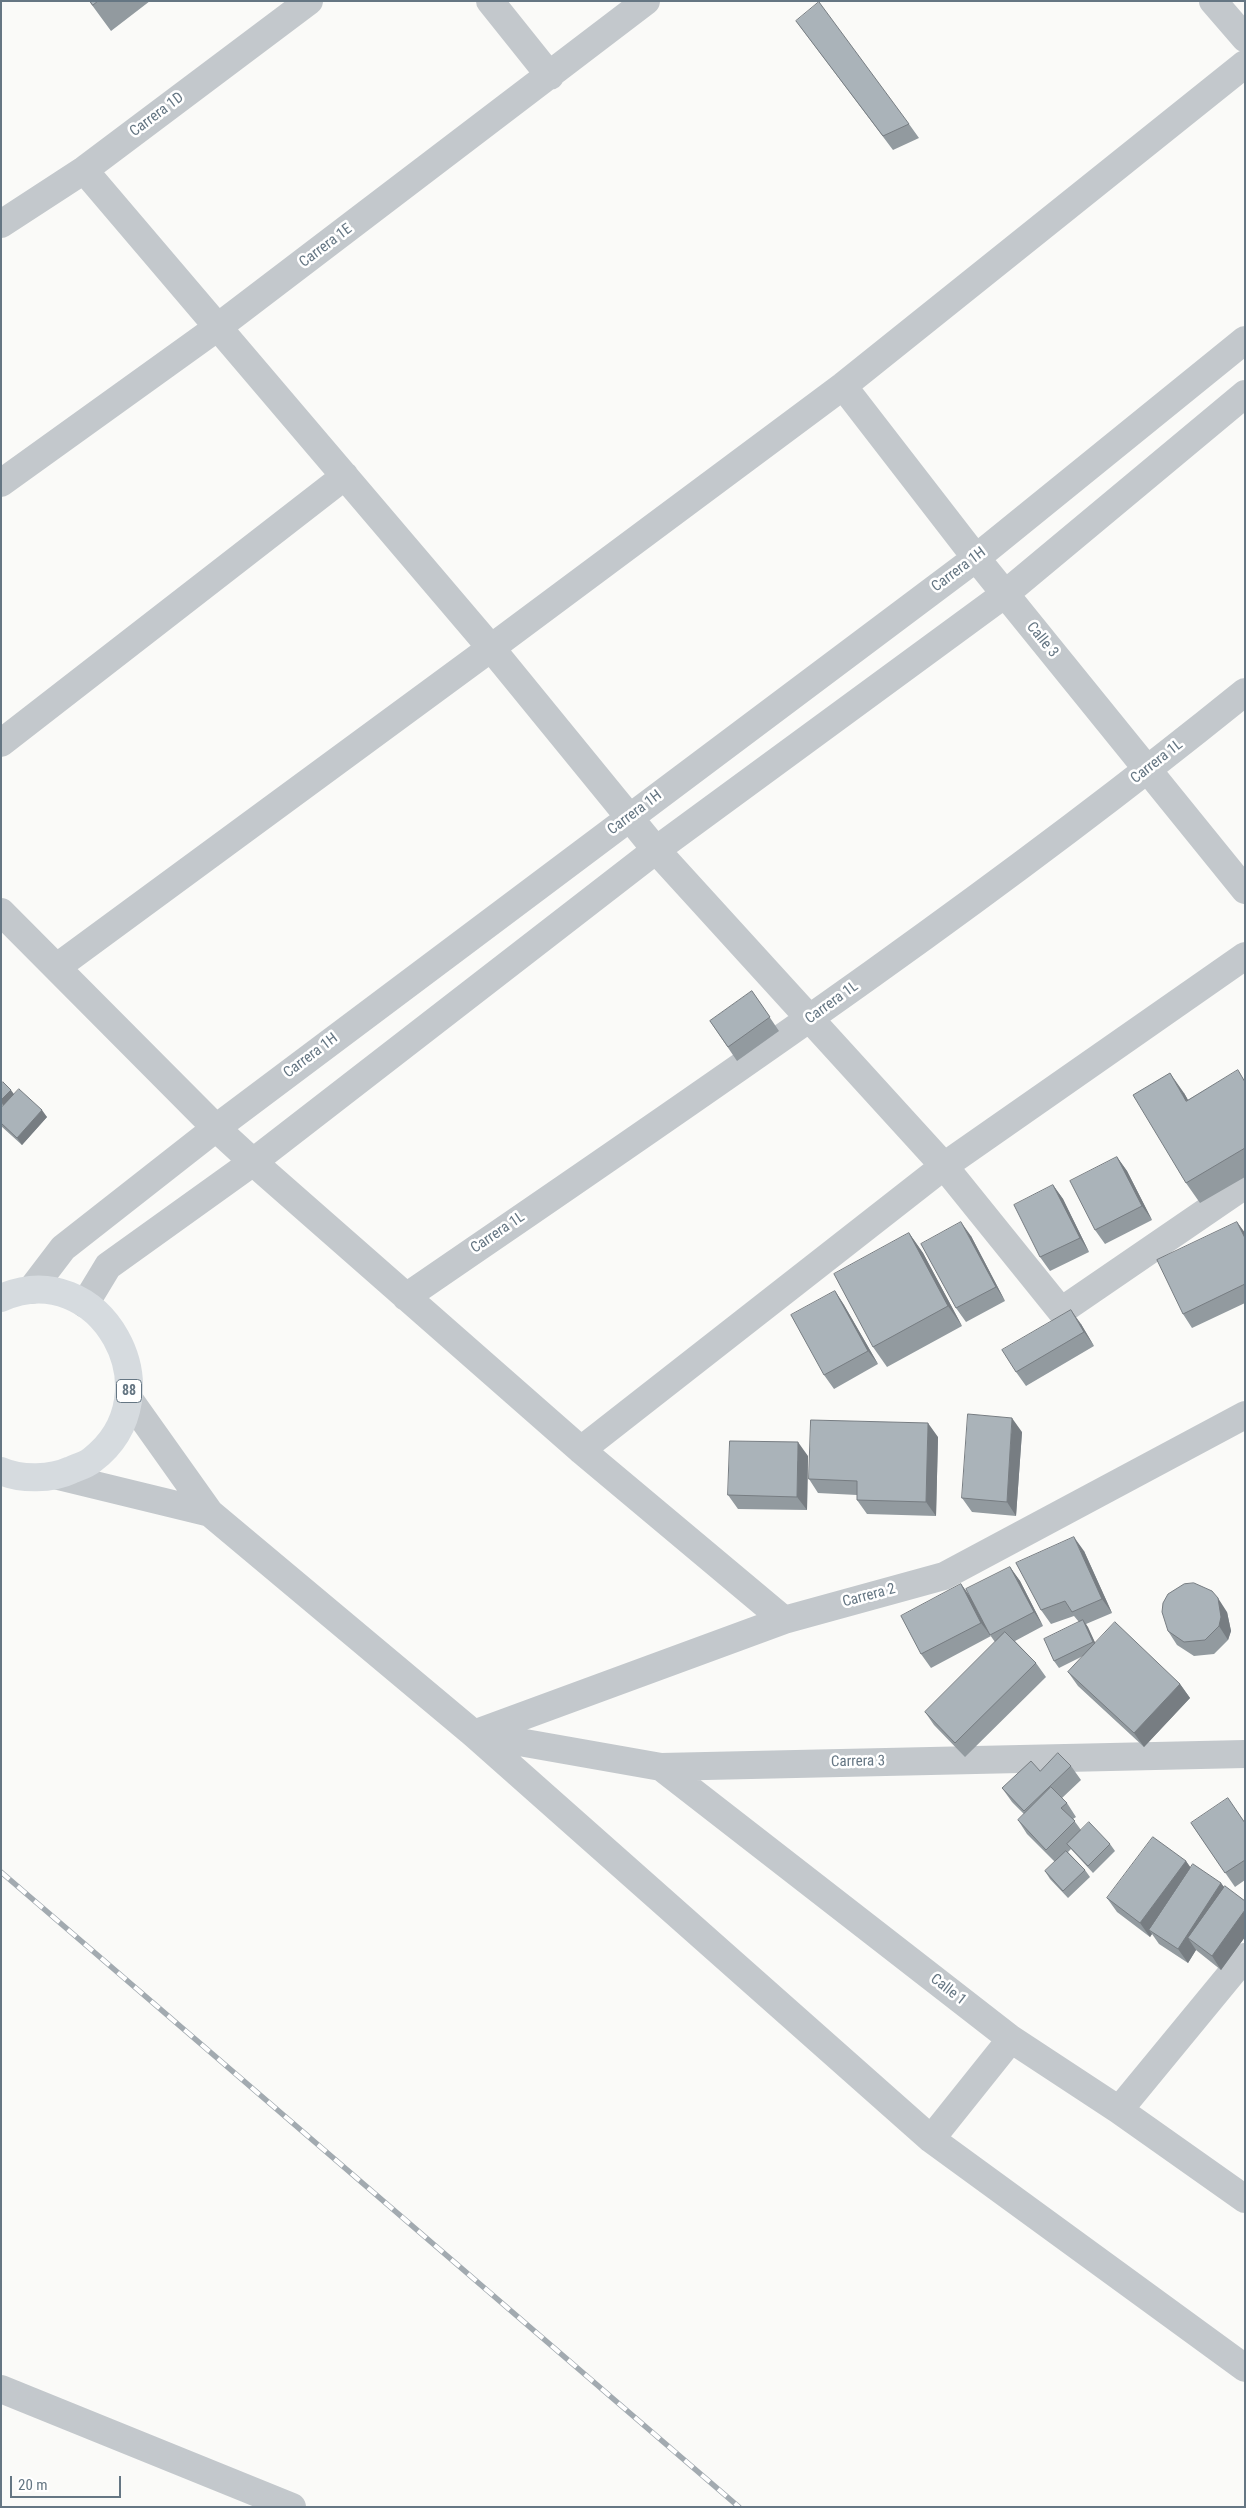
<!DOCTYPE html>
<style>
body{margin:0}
#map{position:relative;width:1246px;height:2508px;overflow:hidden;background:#fafaf8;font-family:"Roboto Condensed",sans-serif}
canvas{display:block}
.frame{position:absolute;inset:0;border:2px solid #657683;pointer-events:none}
.scale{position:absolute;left:10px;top:2476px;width:111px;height:22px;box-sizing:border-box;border:2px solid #657683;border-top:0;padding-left:6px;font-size:15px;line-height:18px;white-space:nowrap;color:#657683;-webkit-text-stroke:4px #fff;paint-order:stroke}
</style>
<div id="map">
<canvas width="1246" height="2508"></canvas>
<div class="frame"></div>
<div class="scale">20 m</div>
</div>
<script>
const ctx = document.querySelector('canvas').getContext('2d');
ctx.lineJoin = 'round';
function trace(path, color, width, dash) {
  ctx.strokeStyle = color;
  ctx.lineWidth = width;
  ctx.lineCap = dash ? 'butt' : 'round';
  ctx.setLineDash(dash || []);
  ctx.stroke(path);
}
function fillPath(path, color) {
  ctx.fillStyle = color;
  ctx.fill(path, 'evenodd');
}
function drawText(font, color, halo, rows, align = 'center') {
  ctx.font = font + ' "Roboto Condensed",sans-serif';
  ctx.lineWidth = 5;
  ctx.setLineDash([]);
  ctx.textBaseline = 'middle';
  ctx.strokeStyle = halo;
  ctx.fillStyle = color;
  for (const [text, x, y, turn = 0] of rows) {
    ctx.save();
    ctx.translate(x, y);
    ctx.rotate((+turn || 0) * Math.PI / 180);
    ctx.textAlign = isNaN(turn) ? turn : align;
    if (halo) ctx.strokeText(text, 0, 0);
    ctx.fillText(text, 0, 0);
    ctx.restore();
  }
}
trace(new Path2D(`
 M490,1L550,76
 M1213,1L1245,38
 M84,170L491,648L656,850L944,1166L1061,1311L1245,1185
 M1,224L84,170L309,1
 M843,386L976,558L1245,890
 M1,483L218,327L646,1
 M1,743L345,476
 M1,912L216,1128L253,1162L581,1450L784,1620
 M57,967L491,648L843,386L1245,64
 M31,1290L63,1248L216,1128L976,558L1245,340
 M406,1297C690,1102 977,909 1245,692
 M85,1304L108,1266L253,1162L656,850L1005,594L1245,394
 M129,1399L210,1513L474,1734L931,2139L1245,2368
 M581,1450L944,1166L1245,956
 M58,1476L210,1513
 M474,1734L784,1620L944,1576L1245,1415
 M474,1734L661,1767L1245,1754
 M661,1767L1011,2039L1119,2110L1245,2199
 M1119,2110L1245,1957
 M931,2139L1011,2039
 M1,2389L292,2507`), '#c3c8cc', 28);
trace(new Path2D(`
 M1,1298C100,1254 178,1394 92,1460C86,1465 78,1467 71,1470C52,1479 21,1480 1,1471`), '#d6dbdf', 28);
const rail = new Path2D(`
 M1,1872L739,2507`);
trace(rail, '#a2aab0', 5.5);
trace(rail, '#fff', 4, [11]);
fillPath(new Path2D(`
 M89,1H150L111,31Z
 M796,21L909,124L919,138L893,150Z
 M752,991L779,1031L737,1061L710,1021Z
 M1245,1080V1177L1200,1203L1186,1183L1184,1093L1188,1100Z
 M1,1084L14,1095L47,1117L22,1145L1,1126V1108L3,1106L1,1104Z
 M1117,1157L1127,1171L1152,1220L1105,1244L1095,1230Z
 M1053,1185L1063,1199L1089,1252L1050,1271L1040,1257Z
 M1237,1222L1245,1233V1303L1192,1328L1183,1314Z
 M909,1233L923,1253L962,1326L887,1367L873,1347Z
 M971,1236L1005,1301L966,1322L956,1308Z
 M835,1291L844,1305L878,1364L834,1389L824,1375Z
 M1081,1324L1094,1346L1026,1386L1016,1372Z
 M1022,1432L1016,1516L972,1512L962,1498Z
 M938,1437L936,1516L867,1514L857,1500V1495L818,1493L809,1479Z
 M808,1456L807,1510L738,1509L728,1495Z
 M1084,1551L1112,1613L1086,1624L1095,1643L1180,1684L1190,1698L1144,1747L1078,1686L1068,1672L1083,1656L1059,1668L1054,1661L1079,1622L1074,1616L1051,1624L1041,1610Z
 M1010,1567L1020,1581L1043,1626L1015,1641L1036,1663L1046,1677L965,1757L934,1725L925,1712L995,1642L990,1635Z
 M961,1584L971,1598L991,1636L931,1668L921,1654Z
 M1227,1612L1231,1631L1228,1640L1214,1654L1194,1656L1177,1645L1168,1631Z
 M1071,1766L1081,1780L1062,1798L1067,1803L1076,1817L1073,1819L1081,1830L1110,1844L1115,1851L1093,1873L1071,1849L1068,1852L1085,1870L1090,1877L1068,1898L1050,1879L1045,1871L1055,1862L1027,1834L1018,1820L1024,1814L1012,1802L1002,1788L1040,1771Z
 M1245,1822V1880L1235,1887L1191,1823Z
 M1186,1861L1190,1868L1221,1883L1224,1887L1245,1901V1937L1221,1970L1196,1950L1188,1963L1159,1944L1152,1934L1150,1937L1117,1912L1107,1898Z`), '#929a9f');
fillPath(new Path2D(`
 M1170,1073L1184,1093L1200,1121L1186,1101Z
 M11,1090L16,1097L6,1108L1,1102V1100Z
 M42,1110L47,1117L22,1145L17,1138Z
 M1117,1157L1127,1171L1152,1220L1142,1206Z
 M1053,1185L1063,1199L1089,1252L1080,1238Z
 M961,1222L971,1236L1005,1301L996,1287Z
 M1237,1222L1245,1233V1238Z
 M909,1233L923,1253L962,1326L948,1306Z
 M835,1291L844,1305L878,1364L868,1351Z
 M1071,1310L1081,1324L1094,1346L1084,1332Z
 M1012,1418L1022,1432L1016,1516L1007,1502Z
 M928,1423L938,1437L936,1516L926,1502Z
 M798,1442L808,1456L807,1510L797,1497Z
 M1074,1537L1084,1551L1112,1613L1102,1599Z
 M1010,1567L1020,1581L1043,1626L1034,1612Z
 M961,1584L971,1598L991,1636L981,1623Z
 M1218,1598L1227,1612L1231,1631L1228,1640L1219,1626Z
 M1083,1620L1088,1627L1098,1649L1093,1642Z
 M1180,1684L1190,1698L1144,1747L1134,1733Z
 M1186,1861L1196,1875L1149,1930L1152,1934L1150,1937L1140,1923Z
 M1221,1883L1231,1897L1188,1938L1196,1950L1188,1963L1178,1949Z
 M1245,1910V1937L1221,1970L1212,1956Z`), '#777d82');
const building = new Path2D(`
 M90,1H98L93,5Z
 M819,2L909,124L883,136L796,21Z
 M752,991L770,1017L728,1047L710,1021Z
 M1238,1070L1245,1082V1148L1186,1183L1133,1095L1170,1073L1186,1101Z
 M3,1082L11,1090L1,1100V1084Z
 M19,1089L42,1110L17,1138L1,1123V1108Z
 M1117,1157L1142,1206L1095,1230L1070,1181Z
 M1053,1185L1080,1238L1040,1257L1014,1205Z
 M961,1222L996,1287L956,1308L921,1244Z
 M1237,1222L1245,1238V1284L1183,1314L1157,1260Z
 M909,1233L948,1306L873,1347L834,1274Z
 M835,1291L868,1351L824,1375L791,1315Z
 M1071,1310L1084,1332L1016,1372L1002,1350Z
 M968,1414L1012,1418L1007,1502L962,1498Z
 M811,1420L928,1423L926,1502L857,1500V1481L809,1479Z
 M730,1441L798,1442L797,1497L728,1495Z
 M1074,1537L1102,1599L1072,1612L1065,1601L1041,1610L1016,1563Z
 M1010,1567L1034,1612L990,1635L966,1589Z
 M1194,1583L1212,1591L1218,1598L1221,1617L1219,1626L1205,1640L1184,1642L1168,1631L1162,1612L1163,1603L1168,1594L1184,1584Z
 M961,1584L981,1623L921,1654L901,1616Z
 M1083,1620L1093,1642L1054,1661L1044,1639Z
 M1115,1622L1180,1684L1134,1733L1068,1672Z
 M1005,1632L1036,1663L955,1743L925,1712Z
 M1058,1753L1071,1766L1024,1811L1002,1788L1031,1761L1040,1771Z
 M1051,1787L1067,1803L1061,1808L1075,1821L1046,1850L1018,1820Z
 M1228,1798L1245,1823V1860L1225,1873L1191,1823Z
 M1089,1822L1110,1844L1088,1866L1067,1844Z
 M1153,1837L1186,1861L1140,1923L1107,1898Z
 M1066,1851L1085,1870L1063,1891L1045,1871Z
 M1193,1864L1221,1883L1178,1949L1149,1930Z
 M1225,1886L1245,1901V1910L1212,1956L1188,1938Z`);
fillPath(building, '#aab3b9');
trace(building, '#777d82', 1);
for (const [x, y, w] of [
 [129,1391,25]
]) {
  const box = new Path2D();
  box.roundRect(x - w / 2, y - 11.5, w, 23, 4);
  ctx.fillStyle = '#fff';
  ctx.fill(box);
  trace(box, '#657683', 1);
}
drawText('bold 14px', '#657683', null, [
 ["88",129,1391]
]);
drawText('15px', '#657683', '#fff', [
 ["Carrera 1D",157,115,-37],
 ["Carrera 1E",326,246,-37],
 ["Carrera 1H",959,570,-37],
 ["Calle 3",1042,640,51],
 ["Carrera 1L",1157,762,-38],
 ["Carrera 1H",635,813,-37],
 ["Carrera 1L",832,1003,-36],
 ["Carrera 1H",311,1056,-37],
 ["Carrera 1L",498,1233,-34],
 ["Carrera 2",869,1596,-15],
 ["Carrera 3",858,1762,-1],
 ["Calle 1",948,1990,38]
]);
</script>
